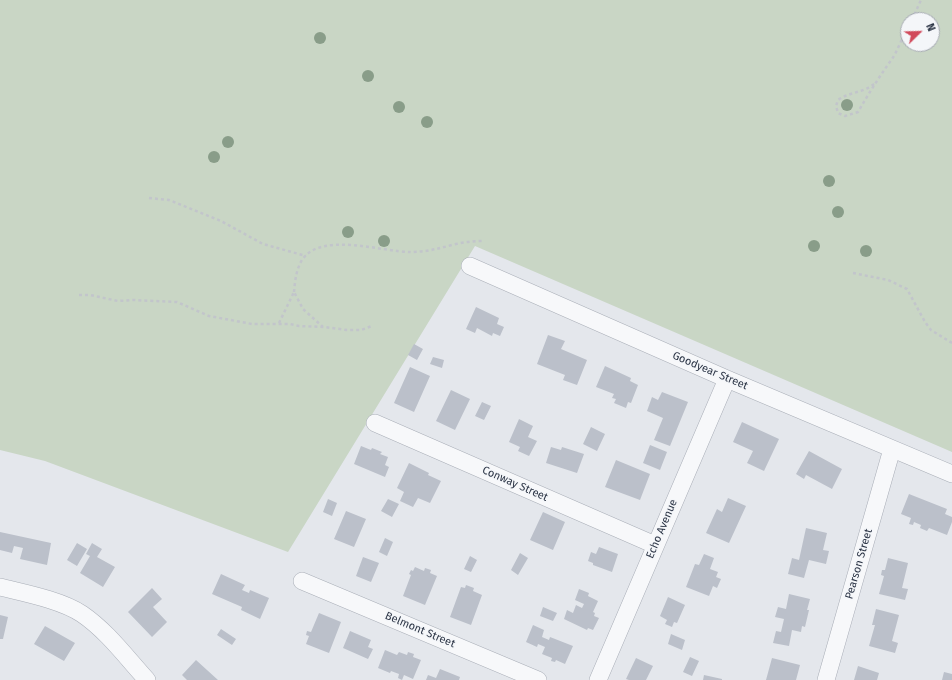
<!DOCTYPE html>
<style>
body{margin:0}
#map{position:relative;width:952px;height:680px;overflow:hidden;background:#e4e7ec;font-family:"Fira Sans",sans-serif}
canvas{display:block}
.north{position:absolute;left:900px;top:12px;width:40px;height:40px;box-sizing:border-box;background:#f4f6f9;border:1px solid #a4a8b1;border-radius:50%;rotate:67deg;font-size:11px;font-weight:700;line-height:16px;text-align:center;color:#2b3445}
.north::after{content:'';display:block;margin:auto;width:14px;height:18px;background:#d1495b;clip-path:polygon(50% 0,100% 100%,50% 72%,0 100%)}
</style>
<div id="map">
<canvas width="952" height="680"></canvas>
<div class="north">N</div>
</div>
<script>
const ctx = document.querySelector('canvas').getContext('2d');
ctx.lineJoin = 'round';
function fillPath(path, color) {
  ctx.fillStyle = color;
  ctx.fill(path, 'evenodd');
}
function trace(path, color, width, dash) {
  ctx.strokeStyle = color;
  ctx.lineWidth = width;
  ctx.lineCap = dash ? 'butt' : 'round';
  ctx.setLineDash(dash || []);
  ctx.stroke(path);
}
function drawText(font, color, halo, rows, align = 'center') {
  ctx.font = font + ' "Fira Sans",sans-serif';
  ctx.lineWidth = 3;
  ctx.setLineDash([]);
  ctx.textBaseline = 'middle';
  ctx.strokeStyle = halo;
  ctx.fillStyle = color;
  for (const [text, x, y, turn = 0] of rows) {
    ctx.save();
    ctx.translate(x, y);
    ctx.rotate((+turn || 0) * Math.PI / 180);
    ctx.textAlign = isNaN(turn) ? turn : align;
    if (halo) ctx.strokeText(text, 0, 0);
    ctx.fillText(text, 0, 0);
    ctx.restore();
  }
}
fillPath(new Path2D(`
 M0,0H952V452L475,246L288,552L45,461L0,450ZM908,20H932V44H908Z`), '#c9d6c5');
fillPath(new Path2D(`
 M476,307L499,318L497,324L504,327L500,336L493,333L492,336L477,328L475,333L466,329Z
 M548,335L565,341L561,349L587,360L577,385L563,380L565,375L537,364Z
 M414,344L423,349L417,360L408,355Z
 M433,357L444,360L442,368L430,364Z
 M605,366L631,378L630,381L638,385L631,403L628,402L626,408L614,403L616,399L612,398L614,394L596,387Z
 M410,367L430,376L414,412L394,403Z
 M451,390L470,399L455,430L436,421Z
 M662,392L688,402L670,446L654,440L663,418L647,411L652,397L658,400Z
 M482,402L491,406L484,420L475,416Z
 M519,419L533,426L528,437L537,441L529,456L518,451L520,447L509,442Z
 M742,422L779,439L764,471L747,463L753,451L733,442Z
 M591,427L605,434L597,451L583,444Z
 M650,445L667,452L660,470L643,463Z
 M361,446L371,450L372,448L382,452L380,454L388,457L385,465L389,467L385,477L354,464Z
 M551,447L561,450L562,447L584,454L577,473L546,463Z
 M809,451L842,469L832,489L806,475L804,479L796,474Z
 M616,460L650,474L640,500L605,487Z
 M409,463L429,473L428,475L441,481L430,503L418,498L413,507L400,501L404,492L397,488Z
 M909,494L947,509L945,514L952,517V522L947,535L929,528L927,531L920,528L921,525L914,522L913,525L909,524L911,518L901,514Z
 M728,498L746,506L729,543L706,533L717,509L722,512Z
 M328,499L337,503L332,516L323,512Z
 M388,499L399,504L392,517L381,511Z
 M346,511L366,519L354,547L334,539Z
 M543,512L565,522L553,550L530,540Z
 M806,528L827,533L823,550L829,551L826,564L809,560L804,578L788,574L792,558L799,560Z
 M0,532L51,543L47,565L20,559L23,548L14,546L12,553L0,550Z
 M385,538L393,542L387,556L379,552Z
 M77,543L87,549L77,566L67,560Z
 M92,543L102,549L97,557L115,567L103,587L80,573L90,556L86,554Z
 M599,547L618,554L612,572L593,565V563L588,561L591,552L596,554Z
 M520,553L528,558L518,575L511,570Z
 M704,554L714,558L710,569L718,572L716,577L721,579L717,588L713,586L709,596L686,587L695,564L699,565Z
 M470,556L477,560L471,572L464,569Z
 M363,557L379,563L371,582L356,576Z
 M888,558L908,563L902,588L908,589L905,600L879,594L884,576L881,575L882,570H885Z
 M415,567L424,571L425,568L431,570L430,573L437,576L425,605L403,596L411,575L409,574L411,570L413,571Z
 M221,574L245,585L242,590L249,593L250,590L269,598L260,619L241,610L242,607L212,594Z
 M466,585L474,588L473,591L482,595L471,625L450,617L461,587L465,588Z
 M152,588L162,599L153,607L167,622L152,637L128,612Z
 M579,589L589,593L588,596L598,601L593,612L595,613L594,616L599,618L593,630L588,628L587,630L564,619L567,610L573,613L576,605L582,608L584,604L575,600Z
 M789,594L810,599L807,610H809L805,627L802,626L801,632L792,630L789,646L773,643L776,631L781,632L784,619L775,617L778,607L786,609Z
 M668,597L685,605L677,623L674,622L672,627L665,624L667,620L660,616Z
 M543,607L557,613L553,621L540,616Z
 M876,609L899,615L892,641L898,643L895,653L869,646L875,625H872Z
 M319,613L341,622L329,653L306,644L309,636L306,635L307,631L311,632Z
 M0,615L8,617L3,639H0Z
 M533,625L544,630L542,637L549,640L550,637L573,646L565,664L556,660L555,662L551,661L552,658L542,654L545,647L538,644L537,647L526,642Z
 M45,626L75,643L64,661L34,644Z
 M221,629L236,639L232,645L217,635Z
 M350,631L371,640L368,647L373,649L368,659L343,648Z
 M671,634L685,640L682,650L668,644Z
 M385,650L397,655L399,652L407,655L408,652L414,654L413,657L421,660L413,679L404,675L402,680L398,678L399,674L391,671L390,673L378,668Z
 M690,657L699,661L692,676L683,672Z
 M636,658L653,666L646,680H629L626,679Z
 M772,658L800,665L796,680H766Z
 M196,660L218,680H187L182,675Z
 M858,666L879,673L877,680H854Z
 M440,669L460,677L459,680H426L428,675L436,678Z
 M944,672L952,674V680H942Z
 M704,675L722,679V680H703Z`), '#bbc0ca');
const minor = new Path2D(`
 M470,266L727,379L952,474
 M375,423L655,545
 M302,581L538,680
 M0,587C24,593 61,600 82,614C107,631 126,657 147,680
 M598,680L727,379
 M826,680L892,449`);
trace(minor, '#a9aeb7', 18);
trace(new Path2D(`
 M912,20L921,0
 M874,84C863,93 849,92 838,100L836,106L838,113L845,116L858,112C869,93 879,77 892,59C898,50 901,39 908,29
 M149,198L169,200L221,221L263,244L306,256
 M853,273L888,280L907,289L925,322L931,330L952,343
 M294,292C295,281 296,270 302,260C321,231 382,252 411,252C427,252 440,248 456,244C465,242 474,241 483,241
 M79,295H90L118,301L133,300L177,302L209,316L252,324H290L299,326L324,327L347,330H361L372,326
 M279,323L294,292L303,309L323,327`), '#c2c5cb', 2.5, [3, 3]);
trace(minor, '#f7f8fa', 17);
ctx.fillStyle = '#899d89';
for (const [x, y] of [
 [320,38],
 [368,76],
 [847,105],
 [399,107],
 [427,122],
 [228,142],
 [214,157],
 [829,181],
 [838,212],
 [348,232],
 [384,241],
 [814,246],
 [866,251]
]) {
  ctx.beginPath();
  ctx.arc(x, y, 6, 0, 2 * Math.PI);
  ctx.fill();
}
drawText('11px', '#2b3445', '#f4f6f9', [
 ["Goodyear Street",710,371,23],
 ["Conway Street",515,484,24],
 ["Echo Avenue",662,529,-67],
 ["Pearson Street",859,564,-74],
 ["Belmont Street",420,630,23]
]);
</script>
